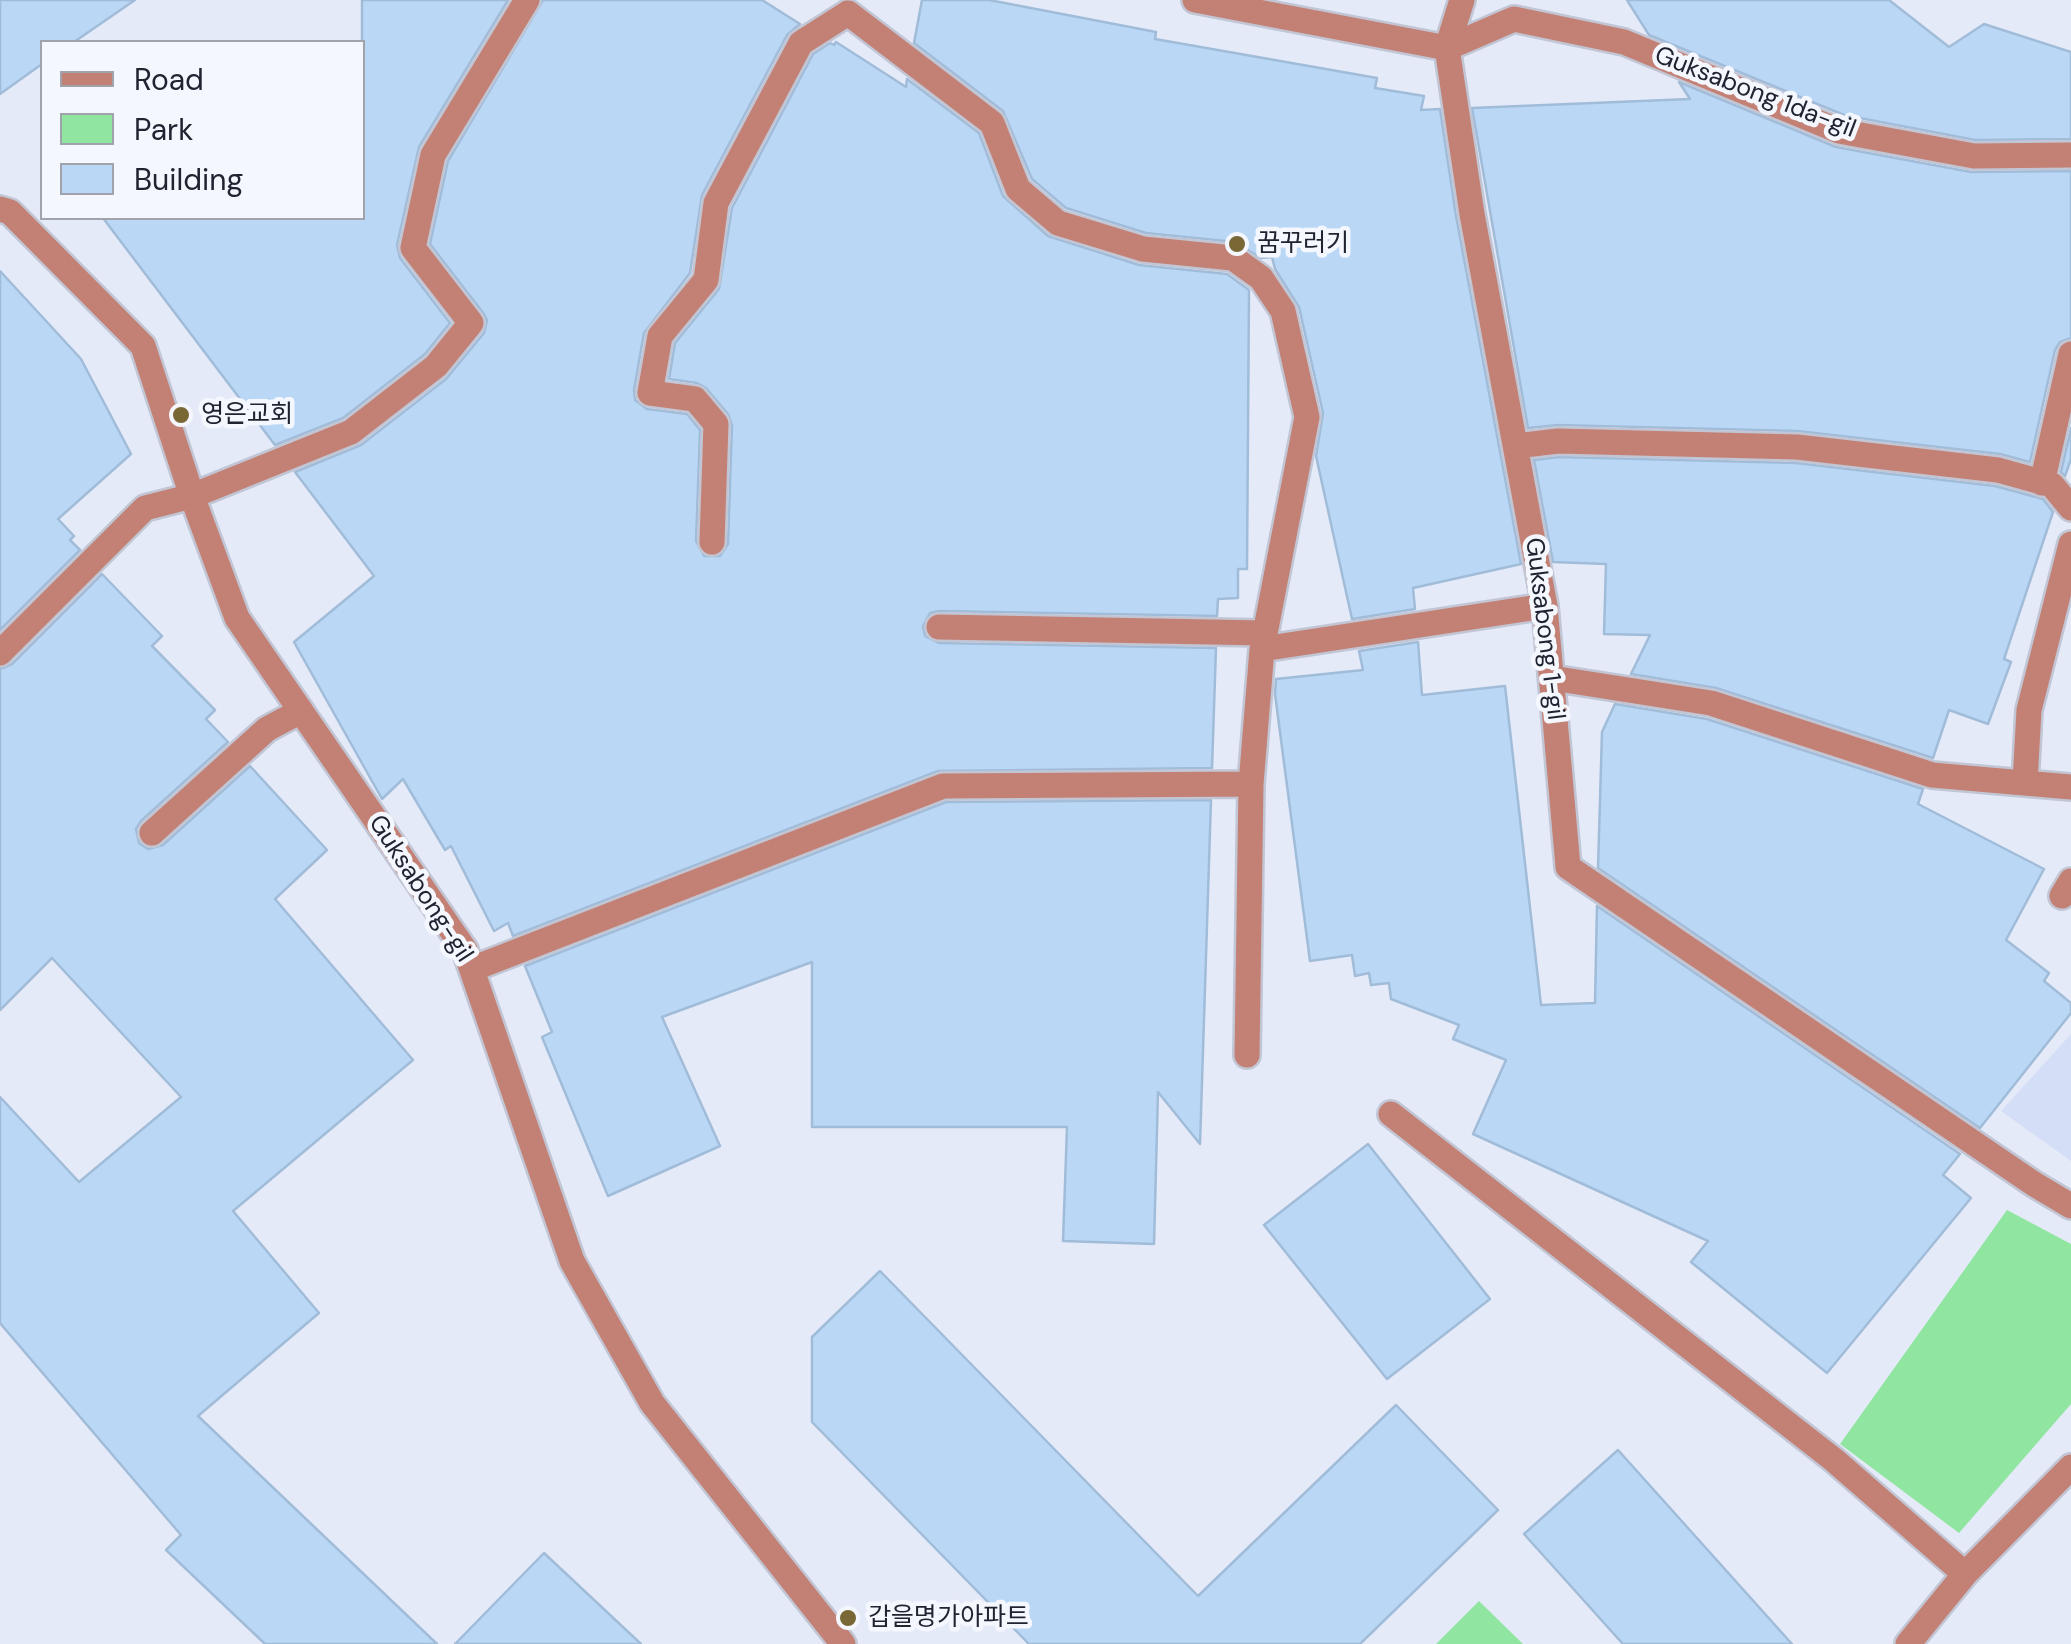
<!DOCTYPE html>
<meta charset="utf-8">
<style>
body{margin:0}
#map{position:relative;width:2071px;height:1644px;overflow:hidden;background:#e5eaf8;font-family:"DM Sans",sans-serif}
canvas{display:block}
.legend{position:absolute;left:40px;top:40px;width:325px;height:180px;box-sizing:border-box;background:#f5f7fe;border:2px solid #a0a3ac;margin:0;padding:12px 18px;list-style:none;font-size:30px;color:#202431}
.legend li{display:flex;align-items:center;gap:20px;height:50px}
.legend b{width:50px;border:2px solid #a0a3ac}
</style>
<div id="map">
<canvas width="2071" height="1644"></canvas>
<ul class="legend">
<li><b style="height:12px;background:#c38075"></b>Road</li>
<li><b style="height:28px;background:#90e6a1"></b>Park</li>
<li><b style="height:28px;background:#bad8f6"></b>Building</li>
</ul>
</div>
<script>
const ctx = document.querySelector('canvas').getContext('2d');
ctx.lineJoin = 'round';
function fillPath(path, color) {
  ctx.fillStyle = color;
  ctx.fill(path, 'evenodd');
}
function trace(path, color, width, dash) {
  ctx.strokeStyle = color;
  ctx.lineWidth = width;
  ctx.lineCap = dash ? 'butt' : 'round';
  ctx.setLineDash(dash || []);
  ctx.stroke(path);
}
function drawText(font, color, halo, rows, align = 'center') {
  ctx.font = font + ' "DM Sans","Noto Sans KR",sans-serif';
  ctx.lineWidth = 9;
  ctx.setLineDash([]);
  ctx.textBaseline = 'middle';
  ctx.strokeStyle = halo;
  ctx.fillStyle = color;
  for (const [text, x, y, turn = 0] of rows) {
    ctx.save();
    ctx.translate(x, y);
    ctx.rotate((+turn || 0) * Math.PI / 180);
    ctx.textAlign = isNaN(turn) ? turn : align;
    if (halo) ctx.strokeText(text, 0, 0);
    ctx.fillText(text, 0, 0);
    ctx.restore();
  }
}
fillPath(new Path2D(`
 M2071,1034V1161L2001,1111Z`), '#d5def7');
fillPath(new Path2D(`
 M2007,1210L2071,1244V1404L1959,1533L1840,1444Z
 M1479,1601L1523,1644H1436Z`), '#90e6a1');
const building = new Path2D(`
 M0,0H135L74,42H42V64L0,94Z
 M362,0H508L419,147L397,245L400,258L450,323L425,354L343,418L275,445L103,218H362Z
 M543,0H762L800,24L787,35L702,195L690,273L644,333L634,390L635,400L647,409L687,414L700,430L696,541L704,556H720L728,544L732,425L728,414L706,388L697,383L669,379L675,343L719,289L732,208L813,54L830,43L834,45L836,42L906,87L907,79L979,133L1003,196L1048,236L1139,265L1227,274L1249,290L1247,569H1238V598L1218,599L1217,616L939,611L930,613L923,626L925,636L939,643L1216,648L1212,768L938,771L513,936L508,923L494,931L451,846L445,850L403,779L382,799L294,642L374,576L295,472L361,445L446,379L484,333L487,320L484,314L430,244L448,161Z
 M922,0H989L1156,32L1155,39L1377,78L1375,88L1424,96L1421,110L1440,109L1456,216L1521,564L1413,588L1415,609L1352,619L1316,456L1323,413L1299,307L1275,269L1272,257L1261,258L1235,242L1146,233L1066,208L1032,179L1003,111L914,43Z
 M1627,0H1889L1949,47L1984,24L2071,52V139L1975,140L1844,115L1649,35Z
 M1679,82L1836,147L1971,172L2071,171V338L2060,342L2055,350L2030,462L2000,454L1797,431L1558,425L1528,428L1472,108L1690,99Z
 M0,271L81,359L131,454L58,519L74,536L70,540L80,550L0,630Z
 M2071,428V459L2065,476L2061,472Z
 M1559,457L1796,463L1995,486L2043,499L2053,512L2004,659L2011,662L1988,724L1949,710L1933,758L1716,688L1631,674L1650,635L1604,634L1606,564L1553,562L1534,460Z
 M102,574L162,636L152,646L215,710L206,719L228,742L141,821L136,829L139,843L148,849L163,845L250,766L327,850L275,899L413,1060L233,1211L319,1313L198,1416L437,1644H265L166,1550L181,1535L0,1323V1097L79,1182L181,1097L52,958L0,1010V669L12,664Z
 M1418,642L1422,695L1505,686L1541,1005L1595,1003L1597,906L1960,1154L1943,1175L1971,1198L1827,1373L1691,1262L1708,1241L1473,1134L1506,1060L1453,1039L1459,1025L1391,999L1389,983L1371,985L1369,973L1355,976L1352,955L1310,961L1275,694L1276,679L1363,670L1359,651Z
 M1615,704L1707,719L1923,789L1918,804L2044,869L2006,940L2049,973L2044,981L2071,1003V1013L1980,1128L1598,868L1602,732Z
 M1211,800L1200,1144L1158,1092L1154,1244L1063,1241L1067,1127H812V962L662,1017L720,1146L608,1196L542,1037L552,1032L525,966L946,802Z
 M1368,1144L1490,1299L1387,1379L1264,1225Z
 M880,1271L1198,1596L1396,1405L1498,1510L1360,1644H1029L812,1422V1337Z
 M1618,1450L1792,1644H1623L1524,1534Z
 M544,1553L641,1644H455Z`);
fillPath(building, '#bad8f6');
trace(building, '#a1bcd9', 2.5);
const minor = new Path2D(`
 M1195,0L1447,48L1472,214L1545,606L1568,867L2034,1184L2071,1206
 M848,13L992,123L1018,189L1058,223L1143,249L1233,258L1261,278L1283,311L1307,417L1262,649L1251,784L1247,1055
 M1447,48L1514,19L1624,42L1839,131L1974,156L2071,155
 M1447,48L1462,0
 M0,209L10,212L143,346L192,496L237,618L465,950L572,1261L652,1403L843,1644
 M1516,446L1558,441L1797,447L1998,470L2052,485L2071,508
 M2042,483L2071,354
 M712,542L716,424L695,399L650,393L660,336L706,280L716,203L801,43L848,13
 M939,627L1265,633
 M1262,649L1545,606
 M0,653L145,508L192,496L351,432L436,366L471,323L413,248L433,155L527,0
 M1552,678L1711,703L1932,775L2071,787
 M2025,783L2029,710L2071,544
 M152,833L267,729L301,711
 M2062,896L2071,881
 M472,969L943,786L1251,784
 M1391,1114L1834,1460L1965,1574
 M1908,1644L1965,1574L2071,1467`);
trace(minor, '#c2c6d4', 30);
trace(minor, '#c38075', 25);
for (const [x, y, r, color] of [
 [1237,244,10,"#796735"],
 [181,415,10,"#796735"],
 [848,1618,10,"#796735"]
]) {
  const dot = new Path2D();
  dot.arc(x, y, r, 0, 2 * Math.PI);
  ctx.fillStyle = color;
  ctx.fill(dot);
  trace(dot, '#f5f7fe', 4);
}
drawText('25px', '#202431', '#f5f7fe', [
 ["Guksabong 1da-gil",1755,93,21],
 ["Guksabong 1-gil",1544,629,83],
 ["Guksabong-gil",420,889,57]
]);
drawText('25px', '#202431', '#f5f7fe', [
 ["꿈꾸러기",1257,244],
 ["영은교회",201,415],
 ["갑을명가아파트",868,1618]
], 'left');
</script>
